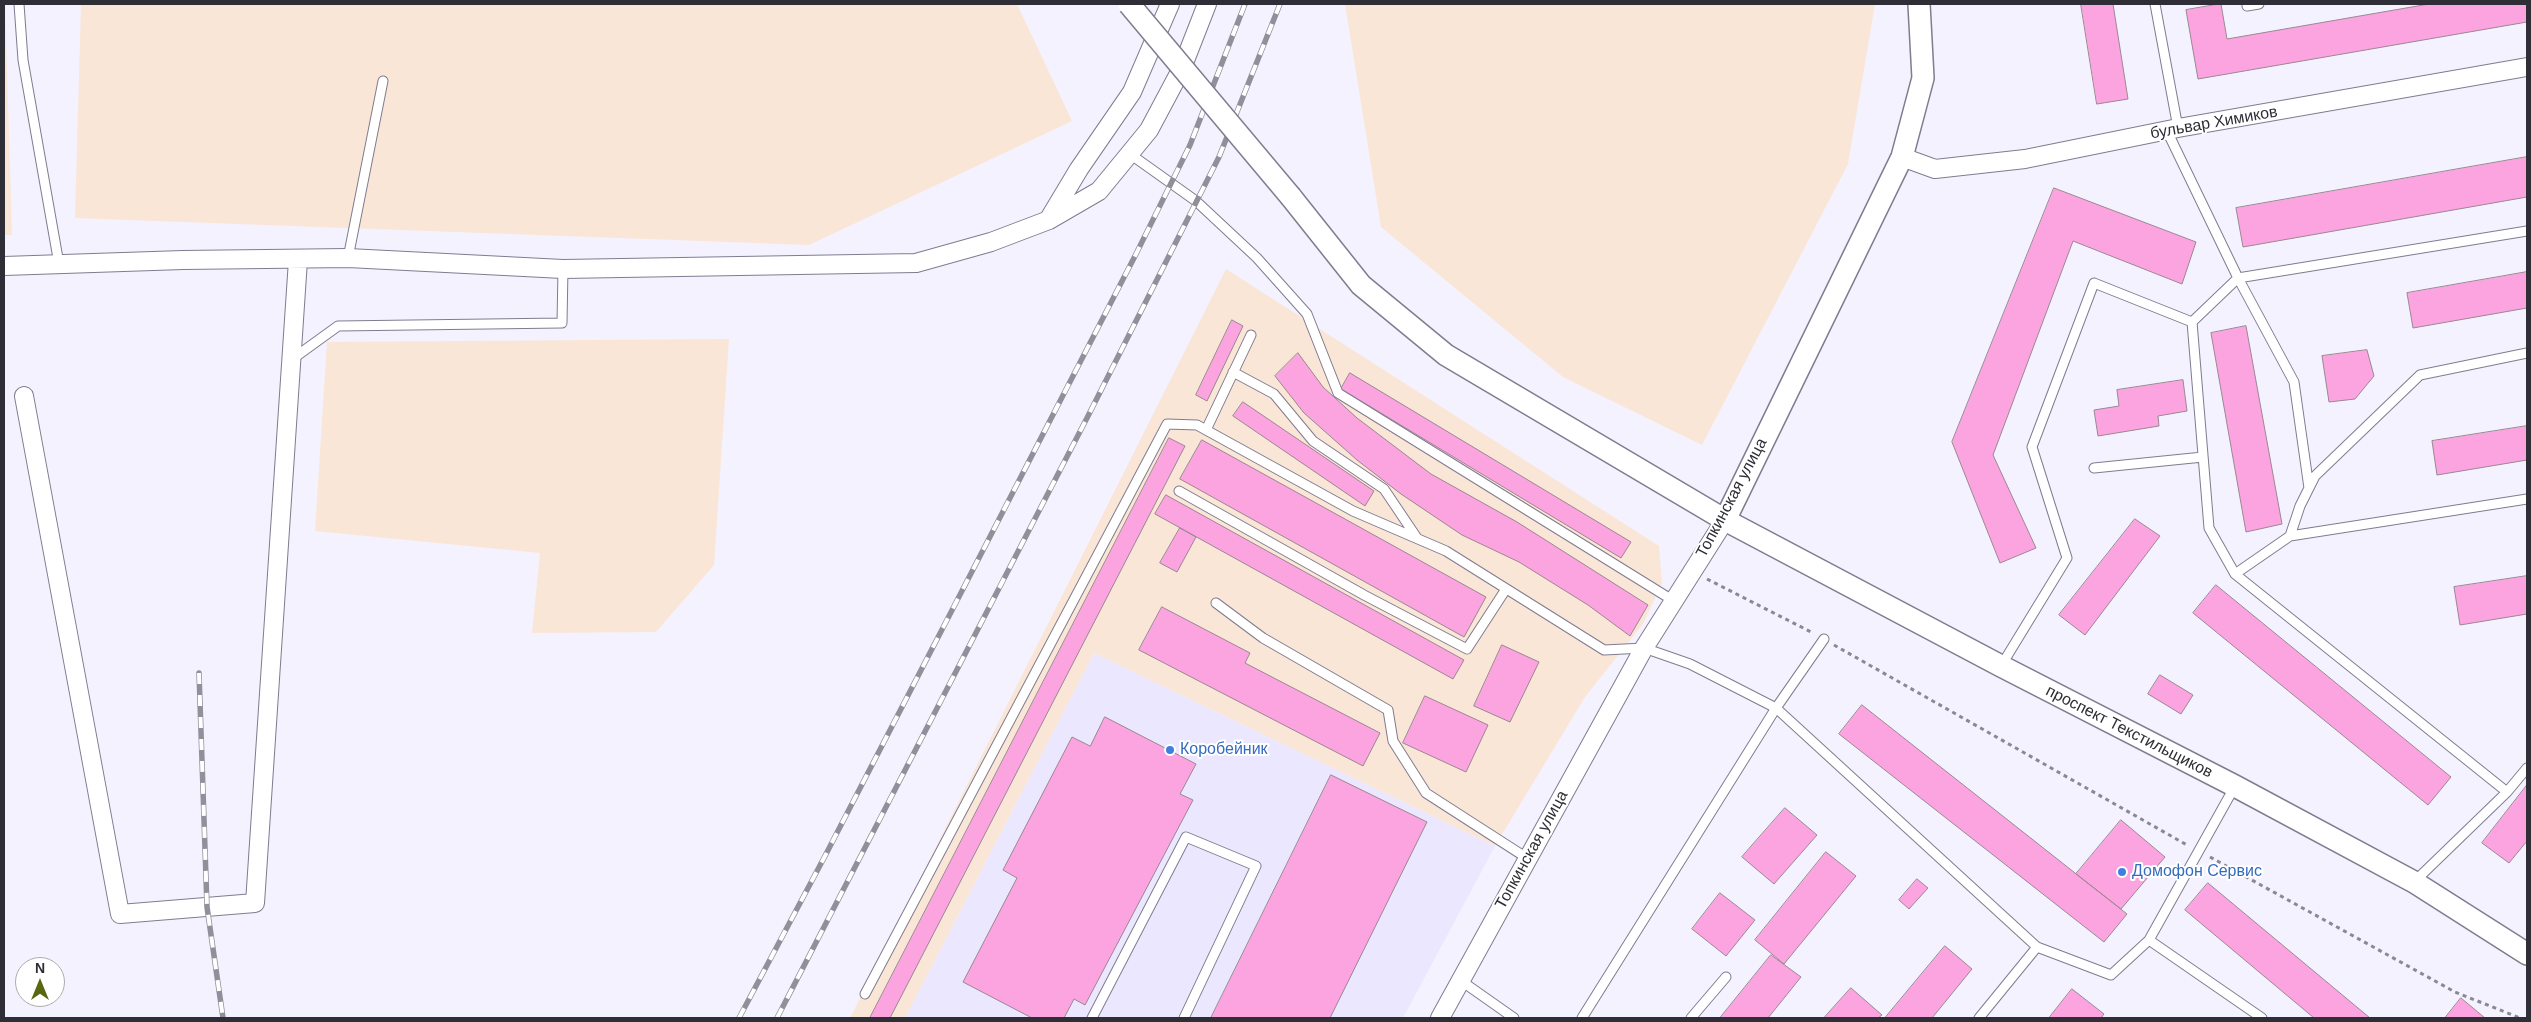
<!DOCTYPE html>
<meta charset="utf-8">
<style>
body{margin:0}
#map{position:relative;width:2531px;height:1022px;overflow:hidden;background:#f4f2ff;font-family:Helvetica,sans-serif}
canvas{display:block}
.frame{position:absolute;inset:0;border:5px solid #2f2d35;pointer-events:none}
.north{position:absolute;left:15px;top:957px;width:50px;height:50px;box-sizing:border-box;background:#fff;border:1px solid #acabae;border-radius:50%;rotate:0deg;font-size:14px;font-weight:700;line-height:20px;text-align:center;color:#2f2d35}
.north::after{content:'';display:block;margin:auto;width:18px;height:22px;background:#596810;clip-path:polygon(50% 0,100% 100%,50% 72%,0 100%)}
</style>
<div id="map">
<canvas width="2531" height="1022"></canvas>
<div class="frame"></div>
<div class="north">N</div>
</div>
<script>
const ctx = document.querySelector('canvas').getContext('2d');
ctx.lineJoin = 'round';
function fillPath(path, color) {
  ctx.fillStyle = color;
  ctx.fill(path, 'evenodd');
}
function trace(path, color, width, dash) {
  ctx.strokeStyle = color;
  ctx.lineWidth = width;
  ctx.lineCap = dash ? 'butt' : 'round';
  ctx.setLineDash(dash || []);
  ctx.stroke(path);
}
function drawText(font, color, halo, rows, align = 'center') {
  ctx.font = font + ' Helvetica,sans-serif';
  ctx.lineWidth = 4;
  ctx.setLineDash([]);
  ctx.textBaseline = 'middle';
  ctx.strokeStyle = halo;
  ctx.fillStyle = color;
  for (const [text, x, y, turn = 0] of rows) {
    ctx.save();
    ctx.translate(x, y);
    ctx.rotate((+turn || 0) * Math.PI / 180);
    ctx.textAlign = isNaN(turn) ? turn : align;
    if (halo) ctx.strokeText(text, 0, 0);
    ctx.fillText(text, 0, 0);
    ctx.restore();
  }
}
fillPath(new Path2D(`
 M1094,653L1495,846L1403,1018H905Z`), '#ebe7fe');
fillPath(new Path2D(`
 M4,4H5L12,235H4Z
 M81,4H1017L1072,121L809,245L75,218Z
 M1345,4H1875L1848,164L1702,445L1563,377L1381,227Z
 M1226,269L1659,546L1662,583L1643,624L1585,697L1495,846L1094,653L905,1018H850Z
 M729,339L714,565L656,632L532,633L540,553L315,531L327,342Z`), '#fae6d7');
const building = new Path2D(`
 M2081,4H2113L2128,99L2097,104Z
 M2221,4L2227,39L2429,4H2527V22L2198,79L2186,10Z
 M2527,157V197L2243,247L2236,208Z
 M2054,188L2196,242L2182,284L2073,241L1993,455L2036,548L2000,563L1952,442Z
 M2527,272V308L2413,328L2407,293Z
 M1232,320L1243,326L1207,401L1196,395Z
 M2246,326L2282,524L2246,532L2211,333Z
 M2367,350L2374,376L2355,399L2329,402L2322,356Z
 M1298,353L1323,387L1357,418L1431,474L1517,522L1648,605L1630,636L1588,605L1519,562L1462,535L1401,494L1357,460L1304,413L1275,376Z
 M1350,373L1631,542L1621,558L1341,389Z
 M2183,380L2187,411L2158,416L2159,426L2098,436L2094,410L2119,406L2117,390Z
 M1243,402L1374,491L1365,506L1233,416Z
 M2527,426V460L2437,475L2432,441Z
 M1169,438L1185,446L890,1018H870Z
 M1202,440L1486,597L1464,637L1180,479Z
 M1166,495L1464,660L1453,679L1155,514Z
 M2135,519L2160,536L2085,635L2059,615Z
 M1180,528L1196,537L1177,572L1160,563Z
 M2527,576V614L2460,625L2454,587Z
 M2216,585L2451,777L2428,805L2193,613Z
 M1162,607L1250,653L1245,663L1380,733L1363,766L1139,650Z
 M1502,645L1539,662L1510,722L1474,706Z
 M2160,675L2193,695L2181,714L2148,694Z
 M1425,696L1488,725L1466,772L1403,743Z
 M1862,705L2127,914L2104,942L1839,734Z
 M1105,717L1196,764L1180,794L1193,800L1085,1005L1074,999L1064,1018H1032L963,982L1017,878L1003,870L1072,737L1090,746Z
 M1331,775L1427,822L1330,1018H1211Z
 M2527,785V841L2509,863L2482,843Z
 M1785,808L1817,835L1774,884L1742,857Z
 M2121,820L2165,857L2121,909L2076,874Z
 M1826,852L1856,876L1784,964L1755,940Z
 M1917,879L1928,888L1909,909L1899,900Z
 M2208,883L2370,1018H2314L2185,910Z
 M1720,893L1755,920L1726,956L1692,929Z
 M1945,946L1972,969L1932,1018H1885Z
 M1771,955L1801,977L1768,1018H1720Z
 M1851,988L1882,1015L1878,1018H1824Z
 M2072,989L2104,1014L2101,1018H2049Z
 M2461,998L2485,1018H2445Z`);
fillPath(building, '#fca4df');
trace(building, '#9a8793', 1);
const service = new Path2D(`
 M19,4L23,60L59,264
 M2155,4L2178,128
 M2247,6L2259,4
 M2167,131L2238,278L2294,382L2309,488
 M1130,154L1196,201L1257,258L1307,314L1338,393L1674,601
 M348,258L383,81
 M2192,322L2209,528L2235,574L2507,792
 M291,360L338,326L562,323L563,269
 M1233,372L1274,394L1313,441L1384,489L1417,538
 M1206,430L1251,335
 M2094,468L2203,457
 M1179,491L1364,595L1467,649L1506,589
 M2290,536L2527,499
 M2235,574L2290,536L2300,506L2315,476L2420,375L2527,353
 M1216,603L1263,638L1388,710L1393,741L1426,793L1527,858
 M2001,666L2067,558L2032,447L2094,283L2192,322L2238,278L2527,231
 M2414,882L2507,792L2527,768
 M2149,940L2262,1018
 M1460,980L1514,1018
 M865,994L1167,424L1197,425L1353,511L1446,551L1604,650L1644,648L1690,664L1776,708L2037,947L2111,975L2149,940L2235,786
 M1092,1018L1186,837L1256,866L1184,1018
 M1582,1018L1776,708L1824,639
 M1691,1018L1726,977
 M1979,1018L2037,947`);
const minor = new Path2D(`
 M1902,157L1935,169L2025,159L2178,128L2527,67
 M1049,219L1079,169L1132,92L1170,4
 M4,266L183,260L348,258L563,269L916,263L991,242L1049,220L1099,191L1149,130L1182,68L1207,4
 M24,396L120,914L255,903L298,260
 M1440,1018L1644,648L1725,520`);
const tertiary = new Path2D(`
 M1291,197L1361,285L1446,355L1725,520L2001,666L2235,786L2414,882L2527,954
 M1725,520L1902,157L1923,78L1919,4`);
trace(service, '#807c8f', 11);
trace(minor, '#807c8f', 20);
trace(tertiary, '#807c8f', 24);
trace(new Path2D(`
 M1707,579L1813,633
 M1834,645L2187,845
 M2210,857L2455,992L2520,1018`), '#8a8893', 3, [4, 4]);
trace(service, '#fff', 9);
trace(minor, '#fff', 18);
trace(tertiary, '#fff', 21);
const rail = new Path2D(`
 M199,673L207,907L223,1018
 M739,1018L825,856L1135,256L1190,145L1245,4
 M777,1018L1088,416L1219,157L1280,4`);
trace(rail, '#918f99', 5.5);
trace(rail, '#fff', 4, [11]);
const tertiaryBridge = new Path2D(`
 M1129,4L1291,197`);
trace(tertiaryBridge, '#807c8f', 24, []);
trace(tertiaryBridge, '#fff', 21);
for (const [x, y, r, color] of [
 [1170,750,5,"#3f7fe0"],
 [2122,872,5,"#3f7fe0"]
]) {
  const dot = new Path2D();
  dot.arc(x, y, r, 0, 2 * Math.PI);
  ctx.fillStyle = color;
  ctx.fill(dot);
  trace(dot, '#fff', 2);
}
drawText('16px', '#2f2d35', '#fff', [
 ["бульвар Химиков",2214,123,-10],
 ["Топкинская улица",1732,498,-62],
 ["проспект Текстильщиков",2129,732,27],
 ["Топкинская улица",1532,850,-61]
]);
drawText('16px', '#366cbe', '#fff', [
 ["Коробейник",1180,750],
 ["Домофон Сервис",2132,872]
], 'left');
</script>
